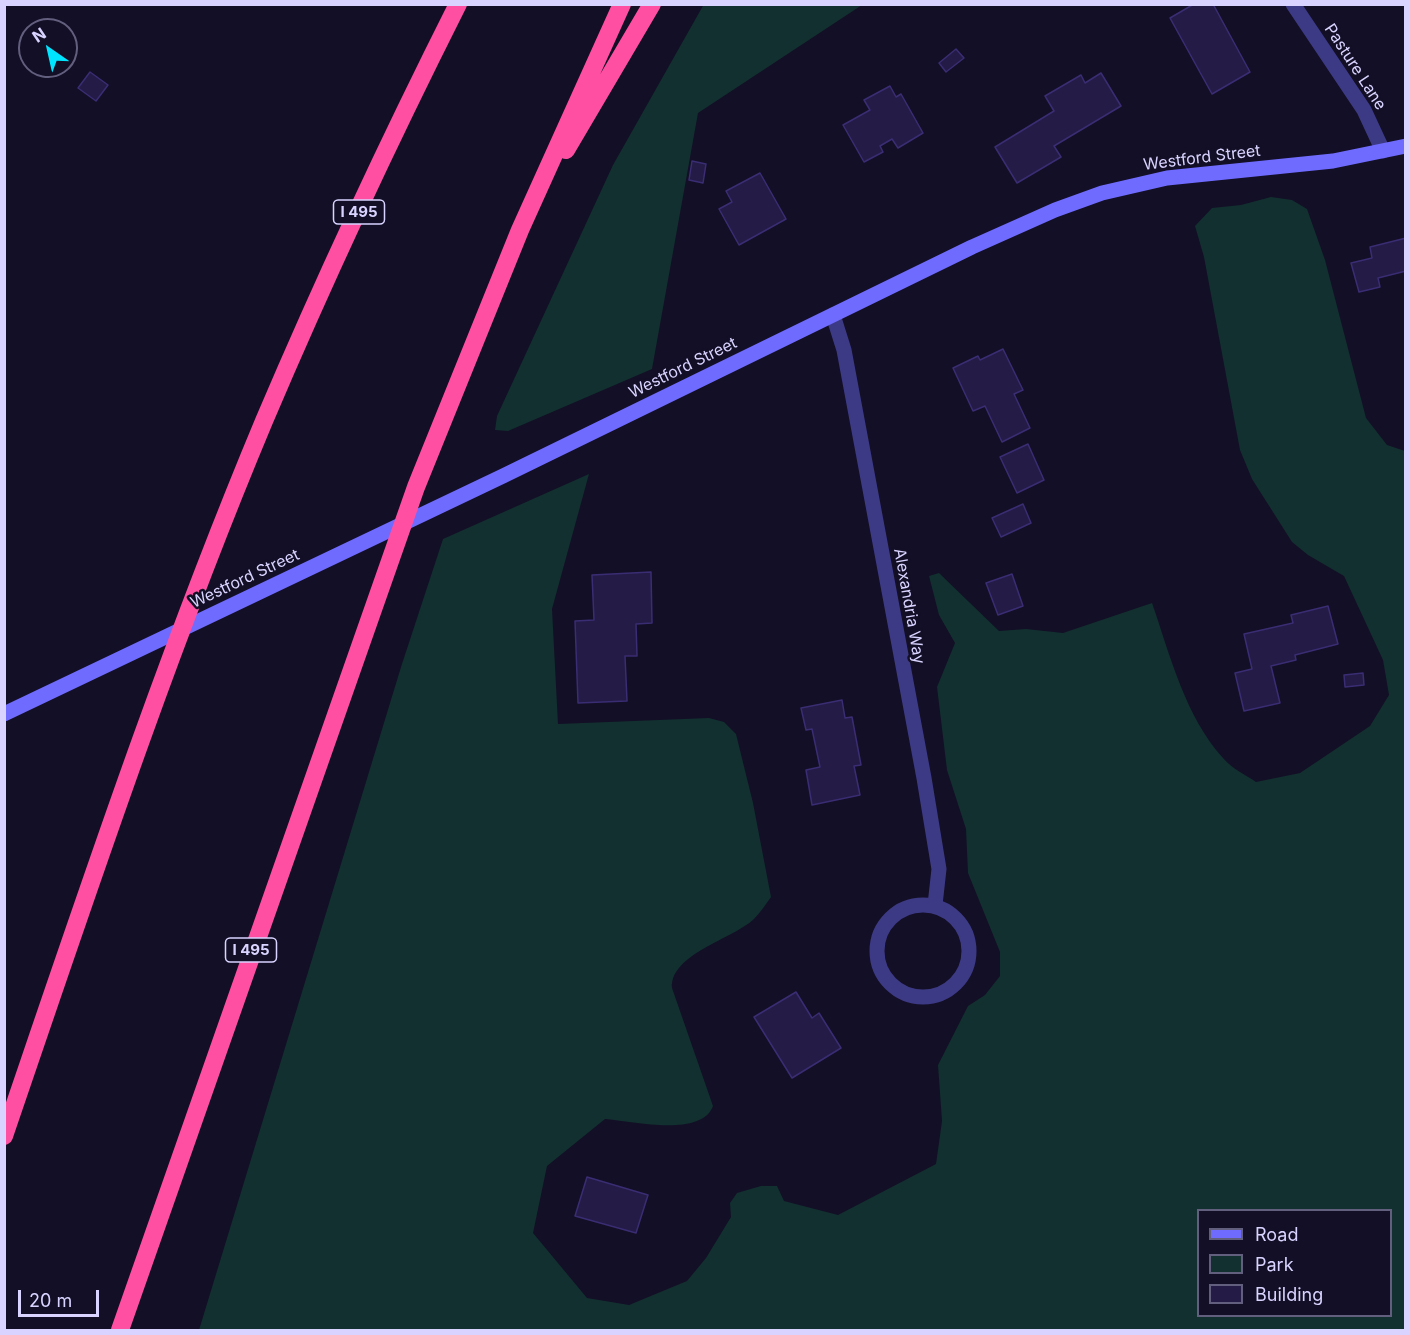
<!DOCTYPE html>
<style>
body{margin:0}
#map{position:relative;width:1410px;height:1335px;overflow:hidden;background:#130f26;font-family:Inter,sans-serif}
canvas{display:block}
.frame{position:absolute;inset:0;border:6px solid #d9d4ff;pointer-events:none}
.legend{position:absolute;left:1197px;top:1209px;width:195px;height:108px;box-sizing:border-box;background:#130f26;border:2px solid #625e7d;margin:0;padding:8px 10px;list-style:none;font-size:18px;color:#d9d4ff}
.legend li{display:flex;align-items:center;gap:12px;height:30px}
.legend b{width:30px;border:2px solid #625e7d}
.north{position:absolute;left:18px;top:18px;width:60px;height:60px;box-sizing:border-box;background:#130f26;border:2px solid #625e7d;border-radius:50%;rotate:326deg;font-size:16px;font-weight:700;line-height:24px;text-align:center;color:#d9d4ff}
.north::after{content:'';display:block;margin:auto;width:21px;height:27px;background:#00e5ff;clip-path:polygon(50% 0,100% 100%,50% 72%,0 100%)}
.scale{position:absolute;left:18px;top:1290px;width:81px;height:27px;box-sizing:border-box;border:3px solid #d9d4ff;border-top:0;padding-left:8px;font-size:18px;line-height:21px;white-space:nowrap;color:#d9d4ff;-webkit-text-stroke:4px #130f26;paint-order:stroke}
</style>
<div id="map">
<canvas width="1410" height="1335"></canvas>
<div class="frame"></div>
<ul class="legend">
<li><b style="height:8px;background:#6f6bff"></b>Road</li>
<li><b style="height:16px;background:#12302f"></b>Park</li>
<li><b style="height:16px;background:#241b47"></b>Building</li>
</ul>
<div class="north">N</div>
<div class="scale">20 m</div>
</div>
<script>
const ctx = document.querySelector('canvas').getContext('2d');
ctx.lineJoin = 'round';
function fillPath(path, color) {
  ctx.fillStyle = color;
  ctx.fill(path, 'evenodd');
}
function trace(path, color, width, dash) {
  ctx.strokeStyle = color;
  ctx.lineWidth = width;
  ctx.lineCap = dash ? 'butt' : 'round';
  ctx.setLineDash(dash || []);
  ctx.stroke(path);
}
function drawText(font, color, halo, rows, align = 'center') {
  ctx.font = font + ' Inter,sans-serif';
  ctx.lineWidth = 5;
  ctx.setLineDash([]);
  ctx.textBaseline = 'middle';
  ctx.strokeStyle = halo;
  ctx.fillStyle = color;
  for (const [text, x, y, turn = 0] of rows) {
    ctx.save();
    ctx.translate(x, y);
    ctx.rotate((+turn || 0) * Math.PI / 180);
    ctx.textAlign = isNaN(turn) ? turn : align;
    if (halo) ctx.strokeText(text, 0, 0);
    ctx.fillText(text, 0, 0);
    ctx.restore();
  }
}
fillPath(new Path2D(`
 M704,4L862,5L698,113L652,369L508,431L495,430L497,416L613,165Z
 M1271,197L1292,200L1307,209L1325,260L1366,418L1387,445L1405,451V1330H199L401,667L443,539L589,474L552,609L558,724L709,718L724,722L736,734L753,803L771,897C766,904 760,913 754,919C733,939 670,954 672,988L713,1106C701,1138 632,1121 605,1119L547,1166L533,1233L587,1298L629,1305L687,1281L706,1258L731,1217L730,1203L737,1193L761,1186H777L784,1201L838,1215L936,1164L942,1121L938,1065L968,1006L985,995L1000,976V952L968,873L966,829L947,770L937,687L955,643L939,615L929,576L939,573L999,631L1026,629L1063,633L1152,603C1170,655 1185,716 1223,758C1231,768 1246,775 1256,782L1300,773L1370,726L1389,695L1383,660L1344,576L1308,555L1292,542L1252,479L1240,450L1204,257L1195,226L1212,208L1241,205ZM1198,1210H1390V1316H1198Z`), '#12302f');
const building = new Path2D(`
 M1194,4H1213L1250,72L1212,94L1170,18Z
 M956,49L964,58L946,72L939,63Z
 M90,72L108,85L96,101L78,88Z
 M1101,73L1121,106L1054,146L1061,157L1017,183L995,147L1054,111L1045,96L1081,75L1085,83Z
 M890,86L896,97L901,94L923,133L898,148L892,139L880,146L883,152L864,162L843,125L870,110L864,100Z
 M692,161L706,164L703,183L689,180Z
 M760,173L786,219L739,245L719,209L732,202L726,191Z
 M1406,238V271L1378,278L1380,287L1359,292L1351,263L1372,258L1370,247Z
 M1003,349L1023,390L1014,394L1030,428L1002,442L985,406L973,411L953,368L978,356L980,360Z
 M1028,444L1044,480L1017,493L1000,457Z
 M1023,504L1031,523L1001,537L992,518Z
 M651,572L652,623L636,624L637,656H625L627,701L578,703L575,621L594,620L592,575Z
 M1012,574L1023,606L998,615L986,583Z
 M1328,606L1338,644L1295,655L1296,660L1271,666L1280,703L1244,711L1235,673L1252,669L1244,634L1293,623L1291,615Z
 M1363,673L1364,685L1345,687L1344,675Z
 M842,700L845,718L852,717L861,765L854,766L860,795L812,805L806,770L820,767L812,729L806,730L801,708Z
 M796,992L812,1018L819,1013L841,1048L792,1078L754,1017Z
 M587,1177L648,1195L636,1233L575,1216Z`);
fillPath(building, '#241b47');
trace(building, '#3b2d73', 1.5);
trace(new Path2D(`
 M1293,4L1364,110L1383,151
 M833,315L844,350L924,778L939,869L935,905
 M877 951a46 46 0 1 1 92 0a46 46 0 1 1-92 0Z`), '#3d3a85', 15);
trace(new Path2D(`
 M4,714L503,476L972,247L1055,210L1102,193L1167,178L1333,161L1406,146`), '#6f6bff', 15);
trace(new Path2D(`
 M566,150L652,4
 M4,1136C86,896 166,655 264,421C324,280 389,141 458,4
 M120,1330L416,487L520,230L622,4`), '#ff4fa3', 18);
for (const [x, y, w] of [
 [359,212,51],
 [251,950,51]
]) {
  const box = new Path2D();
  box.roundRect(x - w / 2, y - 12, w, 24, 4.5);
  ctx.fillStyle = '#130f26';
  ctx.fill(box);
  trace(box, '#d9d4ff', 1.5);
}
drawText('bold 15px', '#d9d4ff', null, [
 ["I 495",359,212],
 ["I 495",251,950]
]);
drawText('16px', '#d9d4ff', '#130f26', [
 ["Pasture Lane",1355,67,57],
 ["Westford Street",1202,158,-7],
 ["Westford Street",683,368,-26],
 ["Westford Street",245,579,-25],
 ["Alexandria Way",909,606,80]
]);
</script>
